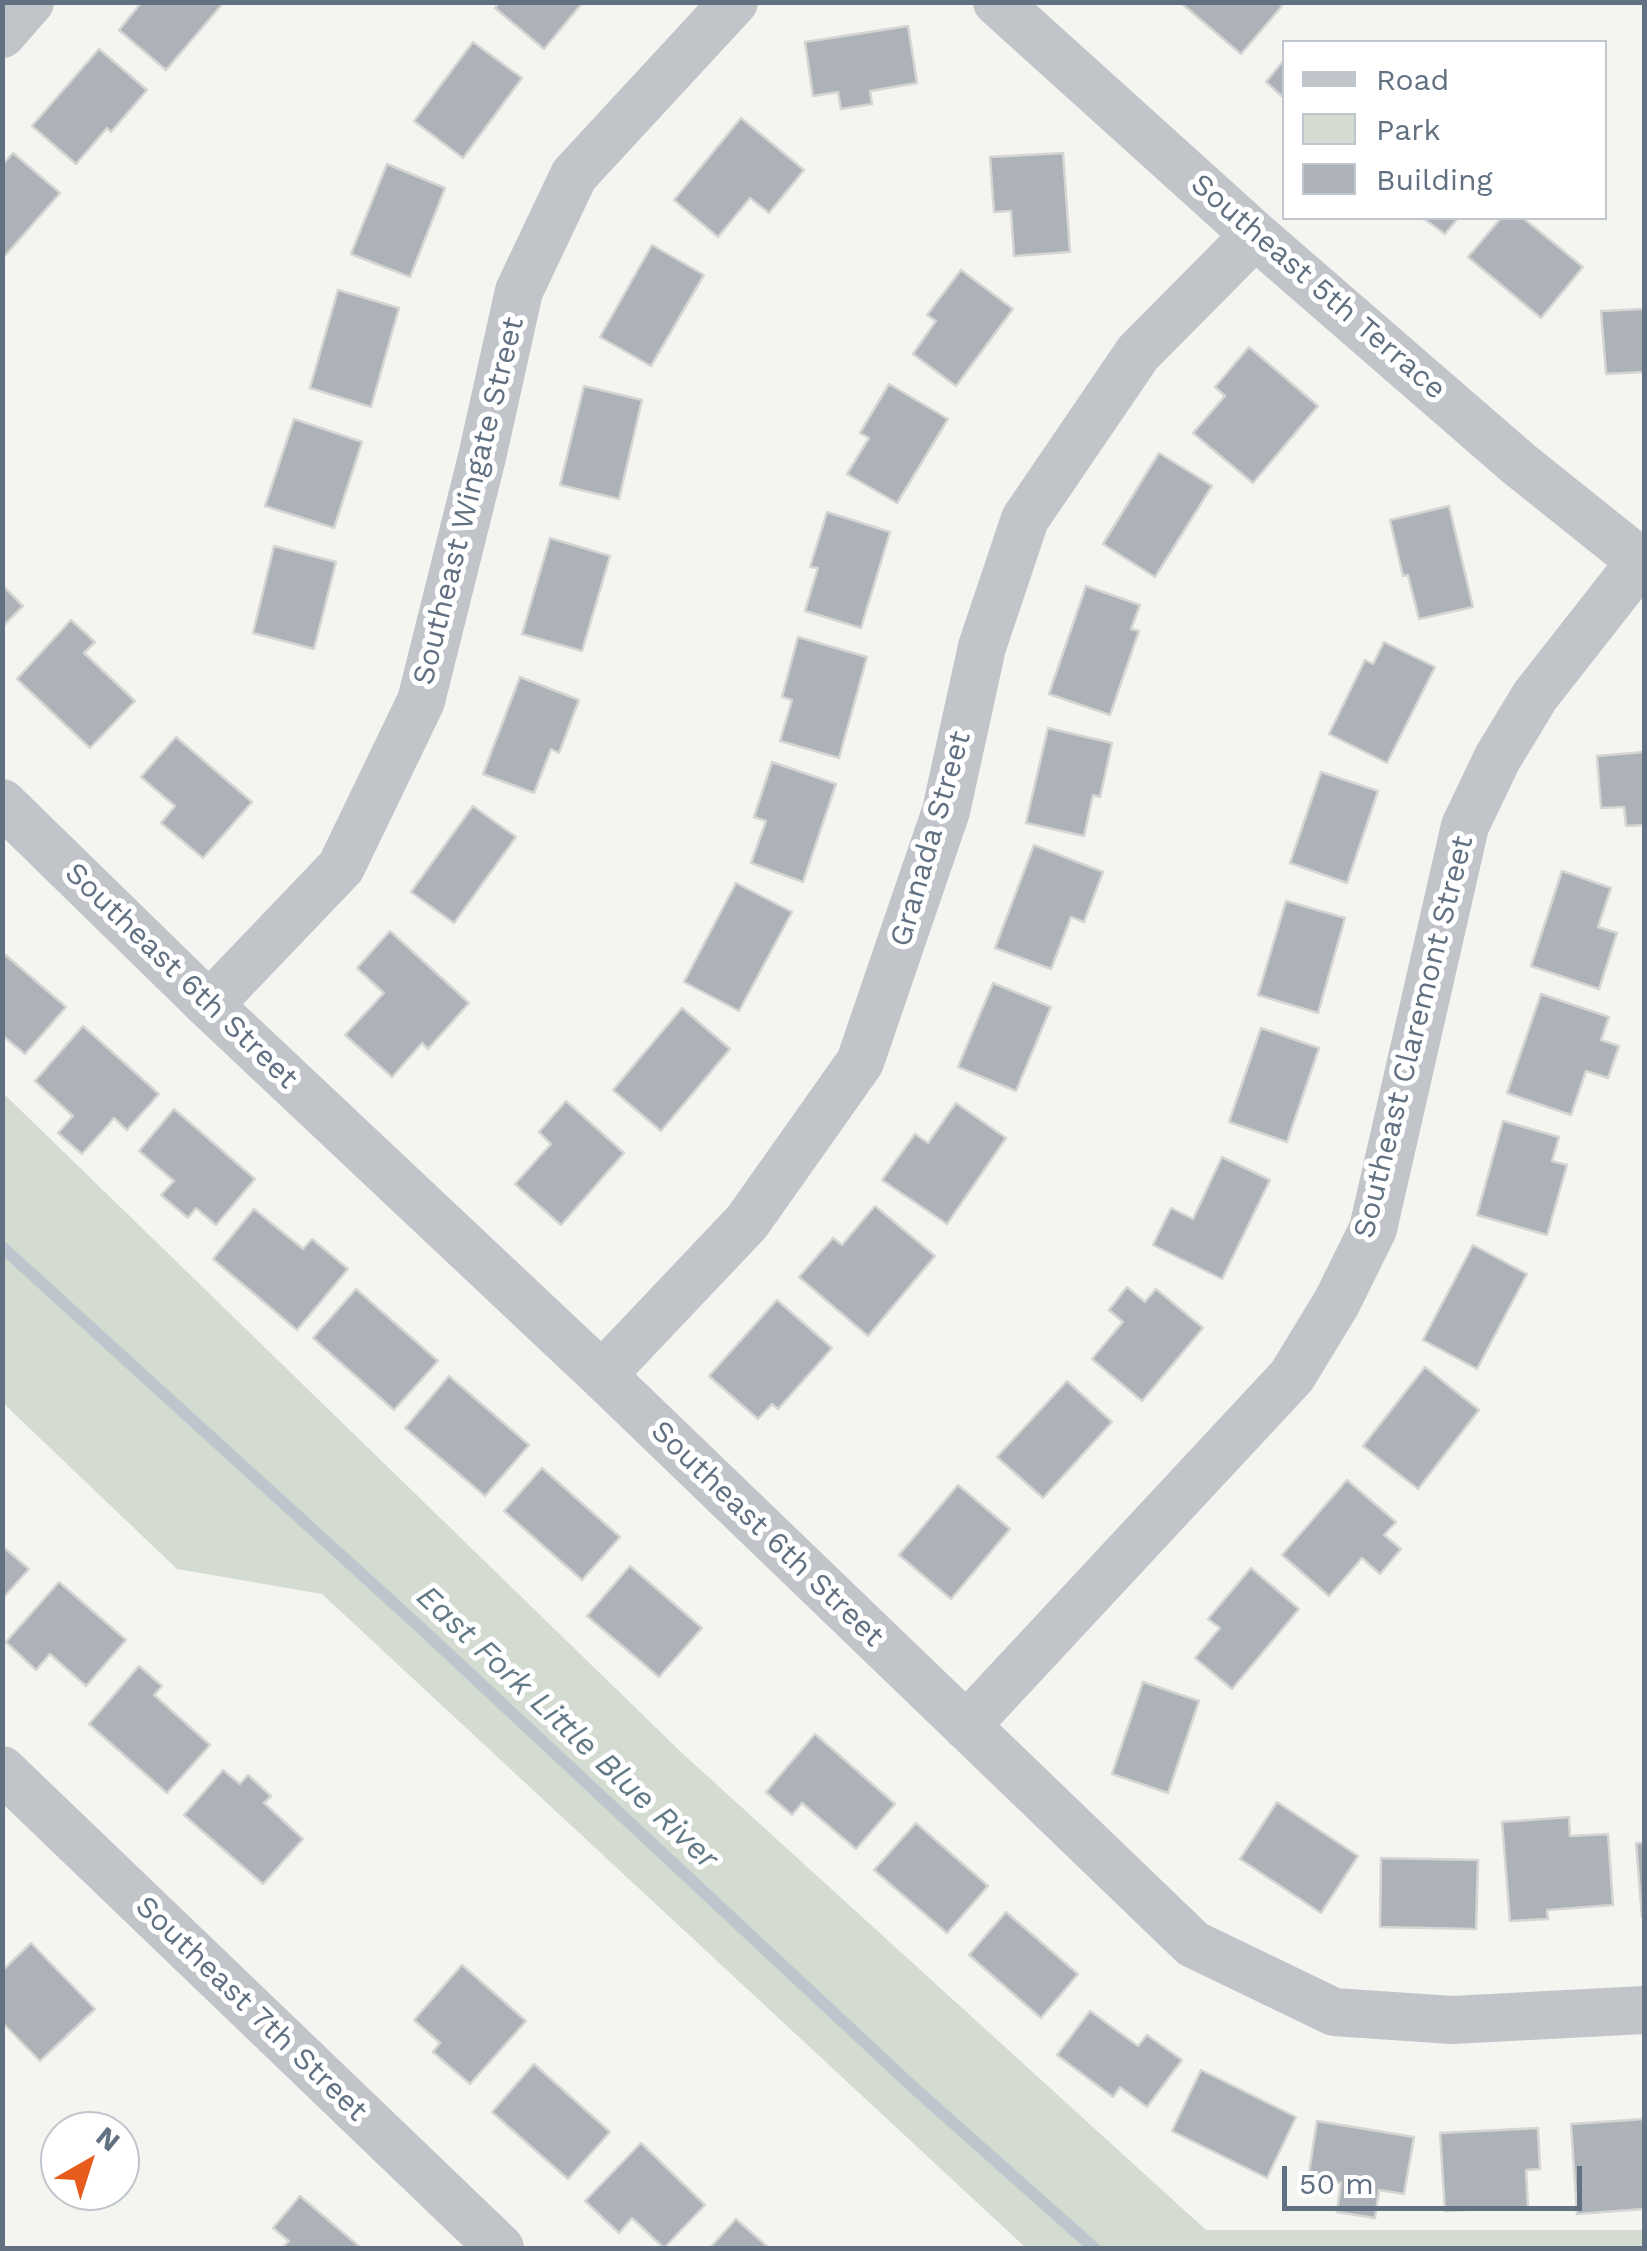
<!DOCTYPE html>
<style>
body{margin:0}
#map{position:relative;width:1647px;height:2251px;overflow:hidden;background:#f4f4f0;font-family:"Work Sans",sans-serif}
canvas{display:block}
.frame{position:absolute;inset:0;border:5px solid #627182;pointer-events:none}
.legend{position:absolute;left:1282px;top:40px;width:325px;height:180px;box-sizing:border-box;background:#fff;border:2px solid #c0c6cd;margin:0;padding:12px 18px;list-style:none;font-size:30px;color:#627182}
.legend li{display:flex;align-items:center;gap:20px;height:50px}
.legend b{width:50px;border:2px solid #c0c6cd}
.north{position:absolute;left:40px;top:2111px;width:100px;height:100px;box-sizing:border-box;background:#fff;border:2px solid #c0c6cd;border-radius:50%;rotate:39deg;font-size:28px;font-weight:700;line-height:40px;text-align:center;color:#627182}
.north::after{content:'';display:block;margin:auto;width:35px;height:45px;background:#e75c1d;clip-path:polygon(50% 0,100% 100%,50% 72%,0 100%)}
.scale{position:absolute;left:1282px;top:2166px;width:300px;height:45px;box-sizing:border-box;border:5px solid #627182;border-top:0;padding-left:12px;font-size:30px;line-height:35px;white-space:nowrap;color:#627182;-webkit-text-stroke:8px #fff;paint-order:stroke}
</style>
<div id="map">
<canvas width="1647" height="2251"></canvas>
<div class="frame"></div>
<ul class="legend">
<li><b style="height:12px;background:#c1c4c8"></b>Road</li>
<li><b style="height:28px;background:#d4dbd1"></b>Park</li>
<li><b style="height:28px;background:#acb2b8"></b>Building</li>
</ul>
<div class="north">N</div>
<div class="scale">50 m</div>
</div>
<script>
const ctx = document.querySelector('canvas').getContext('2d');
ctx.lineJoin = 'round';
function fillPath(path, color) {
  ctx.fillStyle = color;
  ctx.fill(path, 'evenodd');
}
function trace(path, color, width, dash) {
  ctx.strokeStyle = color;
  ctx.lineWidth = width;
  ctx.lineCap = dash ? 'butt' : 'round';
  ctx.setLineDash(dash || []);
  ctx.stroke(path);
}
function drawText(font, color, halo, rows, align = 'center') {
  ctx.font = font + ' "Work Sans",sans-serif';
  ctx.lineWidth = 10;
  ctx.setLineDash([]);
  ctx.textBaseline = 'middle';
  ctx.strokeStyle = halo;
  ctx.fillStyle = color;
  for (const [text, x, y, turn = 0] of rows) {
    ctx.save();
    ctx.translate(x, y);
    ctx.rotate((+turn || 0) * Math.PI / 180);
    ctx.textAlign = isNaN(turn) ? turn : align;
    if (halo) ctx.strokeText(text, 0, 0);
    ctx.fillText(text, 0, 0);
    ctx.restore();
  }
}
fillPath(new Path2D(`
 M3,1093L682,1753L1206,2230H1644V2248H1026L322,1594L177,1569L3,1403Z`), '#d4dbd1');
trace(new Path2D(`
 M2,1247L423,1630L914,2088L1094,2248`), '#bcc6cc', 12);
const building = new Path2D(`
 M142,2H224L166,70L119,30Z
 M500,2H583L544,49L495,8Z
 M1180,2H1278L1282,6L1241,54Z
 M908,26L917,83L870,91L872,104L841,109L838,92L813,96L805,42Z
 M473,42L522,78L463,158L414,121Z
 M99,49L147,90L111,132L107,128L76,164L32,126Z
 M1284,60V98L1266,82Z
 M741,118L804,170L769,213L750,198L718,237L674,200Z
 M13,153L60,193L2,259V165Z
 M1063,153L1070,252L1014,256L1011,211L994,212L990,157Z
 M387,164L445,188L410,277L351,254Z
 M1423,218H1458L1445,234Z
 M1501,218H1523L1583,267L1541,318L1468,257Z
 M652,245L704,275L651,366L600,337Z
 M961,270L1013,309L956,386L913,354L936,321L927,315Z
 M338,290L399,308L371,407L310,388Z
 M1644,309V372L1606,374L1601,311Z
 M1249,347L1318,406L1253,483L1193,433L1225,396L1215,387Z
 M889,384L948,419L897,503L847,474L869,438L860,433Z
 M584,386L642,400L619,499L560,485Z
 M294,419L362,442L334,528L265,506Z
 M1159,453L1212,486L1155,577L1103,544Z
 M1449,506L1473,607L1419,619L1408,575L1403,576L1390,520Z
 M827,512L890,532L861,628L805,611L818,568L810,567Z
 M550,538L610,556L582,651L522,634Z
 M274,546L336,562L314,649L253,633Z
 M2,585L23,606L2,627Z
 M1086,586L1140,605L1131,629L1139,631L1110,715L1049,694Z
 M71,620L95,642L84,653L135,701L90,748L17,679Z
 M798,637L867,657L839,758L780,741L792,700L782,697Z
 M1384,642L1435,667L1387,763L1329,734L1365,660L1373,664Z
 M520,677L579,700L559,753L551,749L534,793L483,774Z
 M1048,728L1112,743L1100,797L1093,795L1084,836L1026,823Z
 M176,737L252,802L203,858L161,823L175,806L141,777Z
 M1644,752V825L1626,826L1624,807L1601,808L1597,756Z
 M772,762L836,784L803,882L751,863L766,821L754,817Z
 M1321,772L1378,791L1347,883L1290,863Z
 M473,806L516,837L454,923L411,892Z
 M1034,845L1103,872L1084,922L1071,917L1051,969L995,948Z
 M1562,871L1611,888L1598,927L1617,933L1599,989L1531,966Z
 M736,883L792,912L739,1011L684,982Z
 M1286,901L1345,918L1318,1013L1258,995Z
 M390,931L469,1003L428,1049L422,1043L392,1077L345,1035L384,993L357,968Z
 M2,952L66,1007L25,1054L2,1035Z
 M993,983L1051,1007L1016,1091L958,1067Z
 M1541,994L1609,1017L1601,1040L1619,1046L1608,1078L1586,1071L1571,1115L1507,1093Z
 M682,1008L730,1049L661,1131L613,1090Z
 M83,1026L159,1094L127,1130L114,1118L82,1154L58,1133L73,1116L35,1081Z
 M1261,1028L1319,1048L1287,1142L1229,1122Z
 M566,1101L624,1153L561,1225L515,1184L551,1144L539,1132Z
 M956,1103L1006,1138L947,1224L882,1180L915,1134L928,1143Z
 M174,1109L255,1179L216,1225L196,1208L188,1218L161,1195L174,1181L139,1151Z
 M1503,1121L1559,1137L1552,1161L1567,1165L1547,1235L1477,1215Z
 M1222,1157L1270,1180L1222,1279L1153,1245L1171,1208L1193,1219Z
 M875,1206L935,1256L868,1336L799,1277L833,1238L842,1245Z
 M254,1209L303,1249L312,1239L348,1269L297,1330L213,1259Z
 M1473,1245L1527,1274L1477,1369L1423,1340Z
 M1127,1287L1145,1302L1156,1289L1203,1328L1142,1401L1092,1359L1123,1322L1109,1310Z
 M356,1289L438,1361L394,1410L313,1338Z
 M777,1300L832,1348L778,1409L772,1404L758,1419L709,1376Z
 M1425,1367L1479,1410L1418,1489L1363,1446Z
 M449,1376L529,1445L485,1496L405,1428Z
 M1067,1381L1112,1422L1043,1498L997,1457Z
 M542,1468L620,1537L582,1580L504,1511Z
 M1347,1480L1396,1522L1384,1535L1401,1549L1380,1574L1362,1558L1329,1596L1282,1555Z
 M958,1485L1010,1529L951,1599L899,1555Z
 M2,1546L29,1569L2,1599Z
 M630,1566L702,1628L659,1677L587,1616Z
 M1251,1568L1299,1609L1232,1689L1195,1658L1220,1628L1208,1619Z
 M59,1582L126,1640L86,1686L50,1654L36,1670L6,1642Z
 M139,1666L162,1686L154,1695L210,1745L167,1793L89,1724Z
 M1143,1682L1199,1701L1168,1793L1112,1774Z
 M815,1734L895,1804L856,1849L802,1803L792,1815L766,1792Z
 M223,1770L240,1784L248,1775L271,1796L264,1803L303,1839L263,1884L184,1815Z
 M1277,1802L1358,1856L1321,1913L1240,1859Z
 M1569,1817L1570,1836L1608,1834L1613,1905L1547,1910L1548,1919L1510,1921L1502,1822Z
 M916,1823L988,1886L947,1933L874,1870Z
 M1636,1843H1644V1917H1642Z
 M1381,1858L1478,1860L1476,1929L1380,1927Z
 M1006,1912L1078,1974L1041,2018L969,1955Z
 M31,1943L95,2009L40,2061L2,2022V1971Z
 M462,1965L526,2021L470,2084L433,2052L440,2043L414,2020Z
 M1090,2011L1138,2046L1147,2035L1182,2060L1147,2107L1120,2087L1113,2097L1057,2055Z
 M534,2064L610,2132L568,2179L492,2112Z
 M1201,2070L1296,2117L1267,2178L1172,2131Z
 M1644,2119V2209L1577,2214L1571,2124Z
 M1317,2121L1414,2137L1404,2194L1379,2190L1375,2218L1337,2212L1341,2183L1308,2179Z
 M1538,2128L1540,2169L1526,2170L1528,2207L1445,2211L1440,2133Z
 M641,2143L705,2205L664,2248L632,2218L619,2233L585,2201Z
 M300,2196L361,2248H282L289,2241L273,2228Z
 M736,2219L769,2248H710Z`);
fillPath(building, '#acb2b8');
trace(building, '#d5d5d3', 2.5);
trace(new Path2D(`
 M997,2L1255,235L1519,464L1644,564
 M2,34L30,2
 M2,803L209,1005L602,1375L1193,1944L1334,2012L1452,2020L1644,2010
 M209,1005L341,867L421,701L482,457L519,291L574,175L734,2
 M602,1375L747,1222L860,1062L946,811L982,647L1025,519L1138,353L1255,235
 M966,1726L1292,1376L1337,1302L1373,1229L1465,826L1497,759L1535,696L1644,557
 M2,1770L500,2248`), '#c1c4c8', 48);
drawText('30px', '#627182', '#fff', [
 ["Southeast 5th Terrace",1318,287,41],
 ["Southeast Wingate Street",469,501,-76],
 ["Granada Street",931,839,-74],
 ["Southeast 6th Street",181,976,44],
 ["Southeast Claremont Street",1414,1037,-76],
 ["Southeast 6th Street",767,1534,44],
 ["Southeast 7th Street",251,2009,44]
]);
drawText('italic 32px', '#637a86', '#fff', [
 ["East Fork Little Blue River",567,1728,43]
]);
</script>
